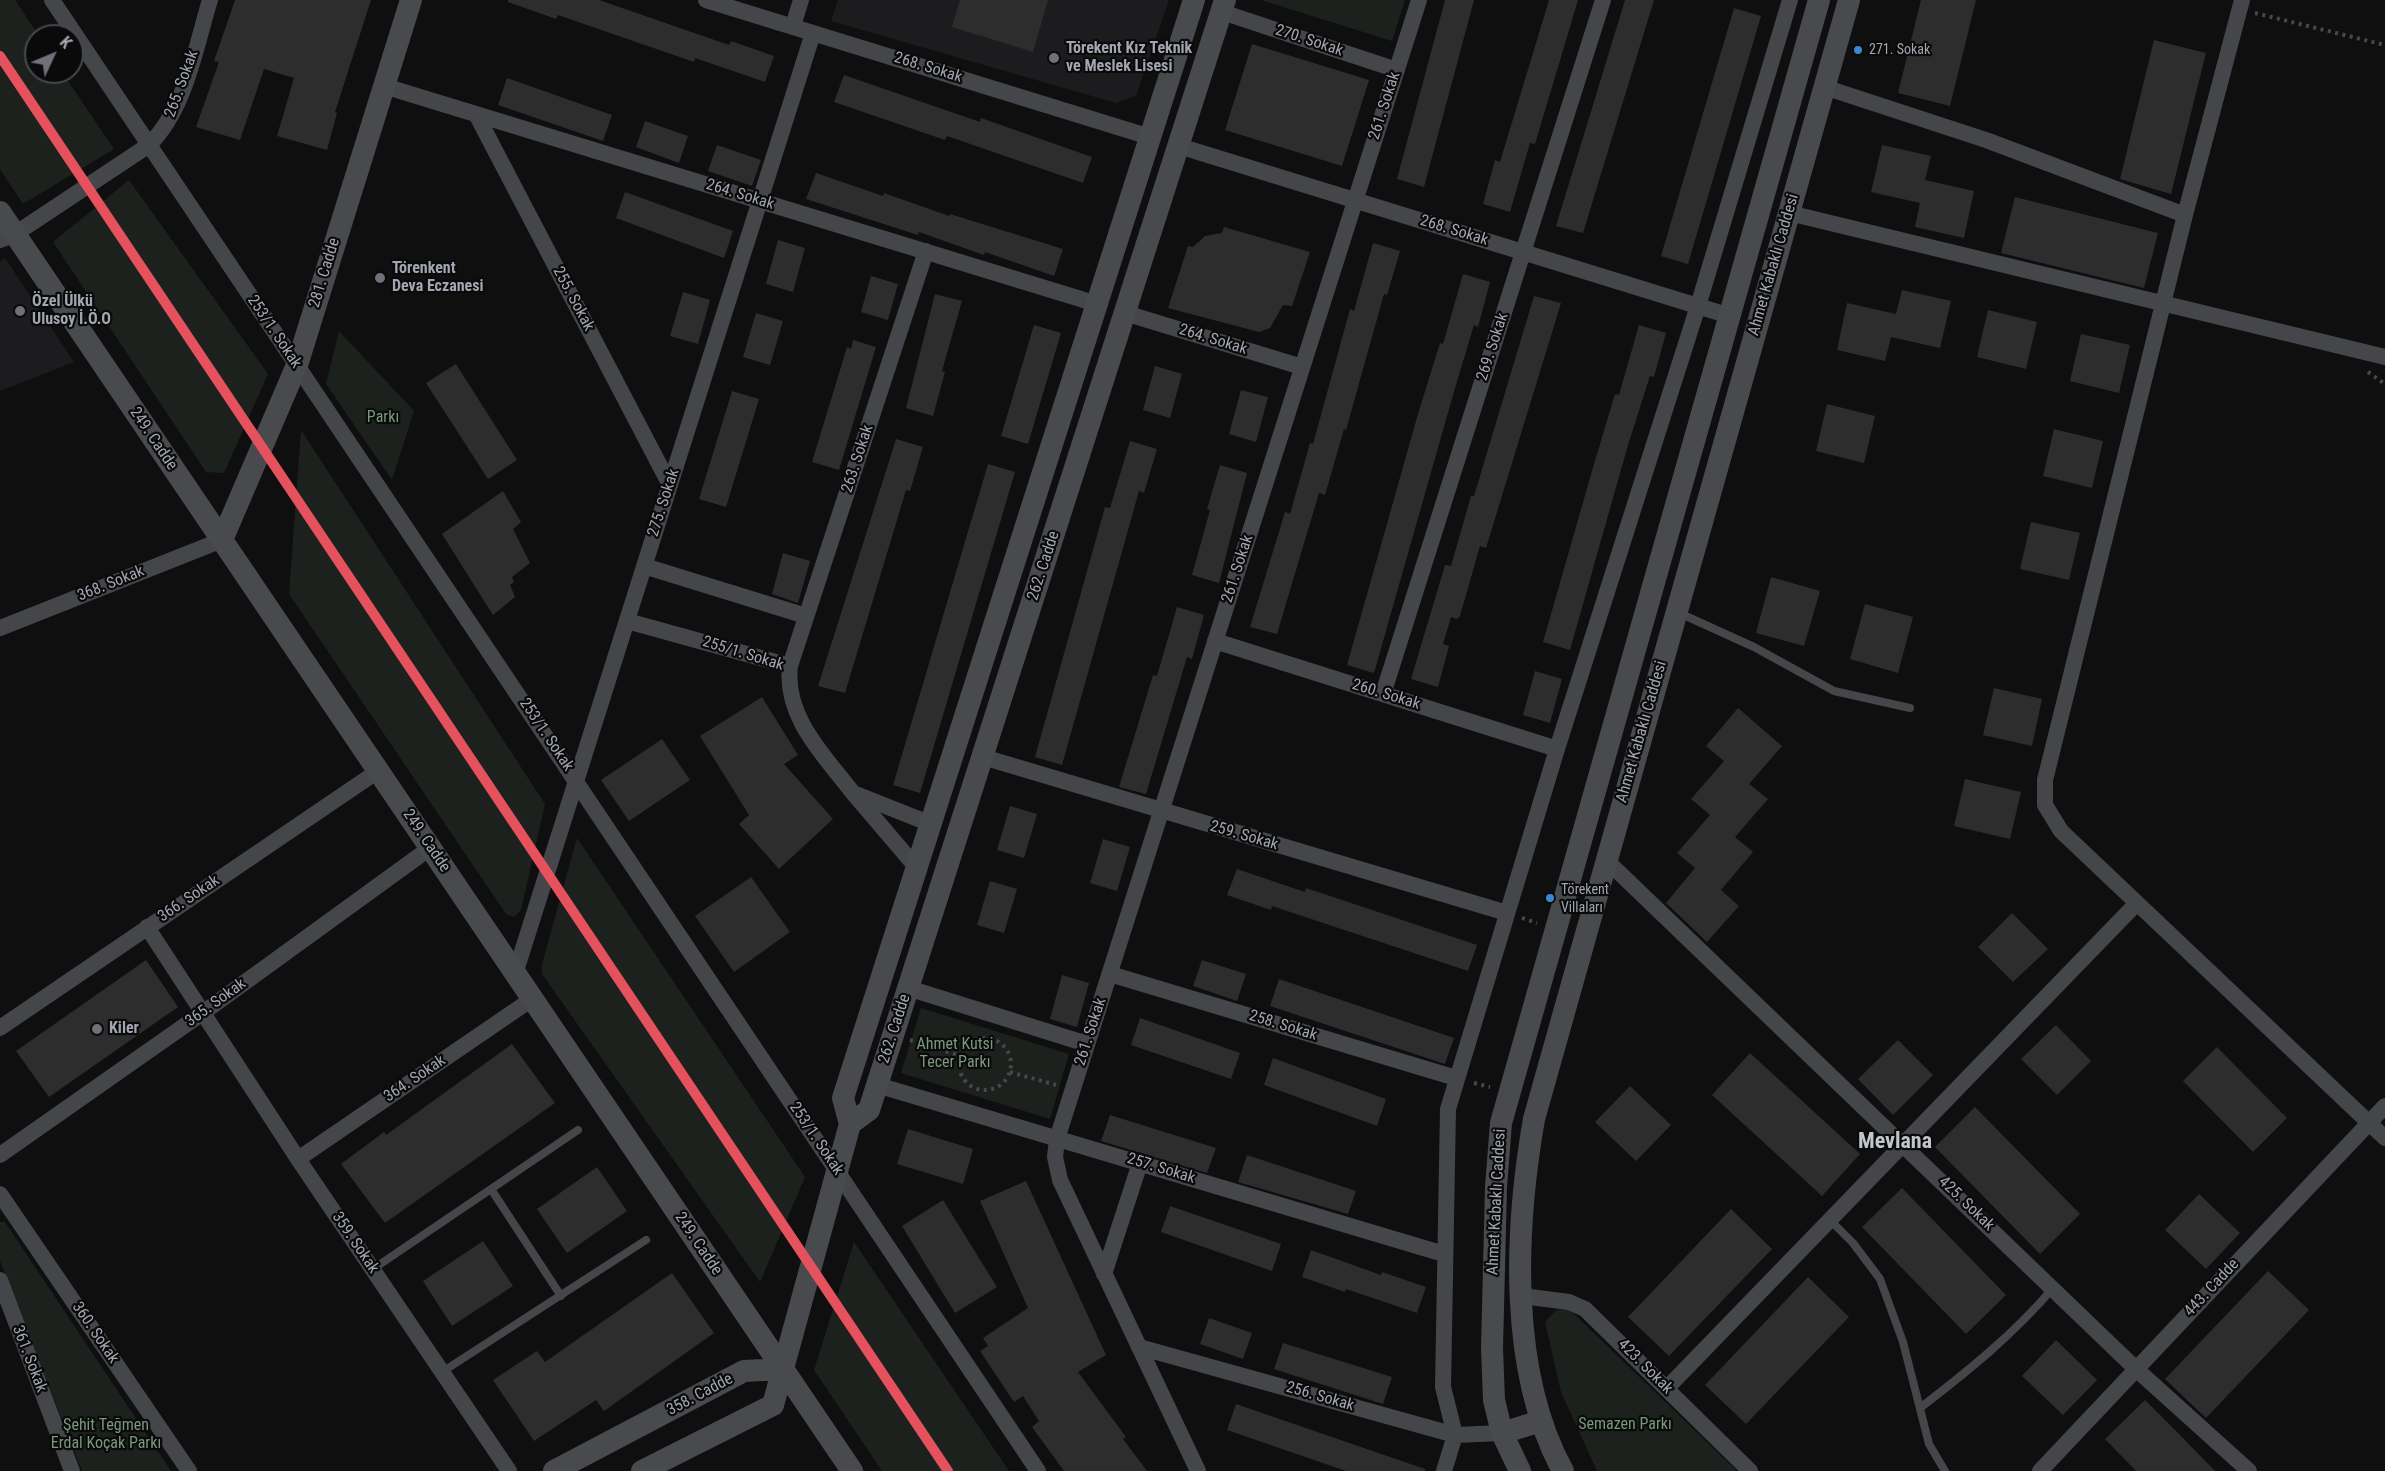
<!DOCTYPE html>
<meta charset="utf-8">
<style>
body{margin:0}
#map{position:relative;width:2385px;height:1471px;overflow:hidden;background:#0f0f10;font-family:"Roboto Condensed",sans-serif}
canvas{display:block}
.north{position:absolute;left:24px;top:24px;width:60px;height:60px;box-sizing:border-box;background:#0a0a0b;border:2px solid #47484d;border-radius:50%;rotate:46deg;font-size:16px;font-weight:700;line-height:24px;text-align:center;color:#a2a6b0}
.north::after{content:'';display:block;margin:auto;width:21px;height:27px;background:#6f7178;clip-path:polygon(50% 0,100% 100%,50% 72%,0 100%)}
</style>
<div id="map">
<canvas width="2385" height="1471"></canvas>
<div class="north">K</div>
</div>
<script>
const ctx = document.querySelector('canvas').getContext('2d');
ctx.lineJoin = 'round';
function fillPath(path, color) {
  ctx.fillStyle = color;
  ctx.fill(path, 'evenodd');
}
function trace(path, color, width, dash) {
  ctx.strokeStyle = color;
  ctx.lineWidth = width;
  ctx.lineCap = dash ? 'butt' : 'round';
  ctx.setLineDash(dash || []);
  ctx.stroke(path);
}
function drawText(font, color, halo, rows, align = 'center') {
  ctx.font = font + ' "Roboto Condensed",sans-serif';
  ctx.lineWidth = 4.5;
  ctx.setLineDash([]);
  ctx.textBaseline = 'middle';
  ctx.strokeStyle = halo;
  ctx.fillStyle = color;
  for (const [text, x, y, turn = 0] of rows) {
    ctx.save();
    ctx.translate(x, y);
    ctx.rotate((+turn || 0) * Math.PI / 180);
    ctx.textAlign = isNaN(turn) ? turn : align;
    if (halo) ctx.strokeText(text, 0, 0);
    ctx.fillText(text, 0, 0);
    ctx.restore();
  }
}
fillPath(new Path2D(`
 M838,0H1169L1136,96L1116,103L831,21Z
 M5,258L74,362L0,391V261Z`), '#1c1c1e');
fillPath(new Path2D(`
 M0,0H15L39,36H36V72H62L114,149L23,204L0,169Z
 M1261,0H1405L1392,41Z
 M129,180L268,374L224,473L206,472L53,242Z
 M339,331L414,411L392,480L326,384Z
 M301,430L545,804L521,910L514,917L506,914L289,594Z
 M577,838L805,1177L760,1282L542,974V964Z
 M921,1008L1069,1054L1050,1119L901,1073Z
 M0,1222H5L171,1471H82L0,1261Z
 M854,1242L1009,1471H882L814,1370Z
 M1569,1309L1737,1471H1597L1561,1392L1545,1322L1556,1310Z`), '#1c211d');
fillPath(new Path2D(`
 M235,0H371L335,112L337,113L327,150L277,136L294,78L264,69L240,140L196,127L219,62L214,61Z
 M508,0H599L729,45L731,41L774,56L765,82L695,58L694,62L558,15L556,19L508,2Z
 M960,0H1048L1033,52L952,27Z
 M1445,0H1474L1424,187L1397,179Z
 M1549,0H1578L1535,144L1530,143L1510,212L1483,204L1495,160L1500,162Z
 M1625,0H1654L1583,233L1556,226Z
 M1921,0H1976L1950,106L1898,93Z
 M1734,8L1761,16L1688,264L1661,256Z
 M2154,40L2206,53L2171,194L2120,179Z
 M1252,44L1369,80L1342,166L1225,130Z
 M844,75L980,122L981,118L1092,157L1083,183L947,136L945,140L834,102Z
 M507,78L612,115L603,141L498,105Z
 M645,121L688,136L679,163L636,147Z
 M717,145L761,160L752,186L708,171Z
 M1882,145L1931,156L1925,180L1974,191L1964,238L1915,227L1920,203L1871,192Z
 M816,173L883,196L884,193L949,216L950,214L1063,249L1054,276L985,252L984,255L919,232L918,235L806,199Z
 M625,192L733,231L724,258L616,218Z
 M2015,197L2158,233L2144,288L2001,253Z
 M1224,227L1310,252L1292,306L1283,305L1270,328L1259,332L1168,308L1188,246L1193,247L1205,236L1222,233Z
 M778,240L805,248L793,292L766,284Z
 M1373,243L1400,251L1387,295L1384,294L1346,430L1344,429L1325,495L1319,493L1277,634L1250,627L1285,512L1290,514L1310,443L1313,444L1350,309L1354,311Z
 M1463,274L1490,282L1478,327L1474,325L1453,395L1374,673L1347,665L1418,414L1440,343L1443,344Z
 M871,276L898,284L888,320L861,312Z
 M1902,290L1951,301L1940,348L1891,337L1885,361L1837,350L1847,303L1896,314Z
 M683,292L710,300L698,344L670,336Z
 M935,294L962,301L942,371L945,372L933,416L906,408Z
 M1534,296L1561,303L1486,548L1480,546L1460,616L1457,619L1451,617L1443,644L1449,646L1438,687L1411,679L1445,565L1451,566L1471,496H1474Z
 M1988,310L2037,322L2026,369L1977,357Z
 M756,313L783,321L770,365L743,357Z
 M1034,325L1061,333L1028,444L1001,436Z
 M1639,325L1666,333L1654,377L1650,376L1628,445L1570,650L1543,642L1594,464L1615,394L1619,395Z
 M2081,334L2130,345L2119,393L2070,381Z
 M853,340L876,347L839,470L812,462L847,347L851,349Z
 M456,364L517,460L488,479L426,383Z
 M1155,366L1182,374L1170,418L1143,410Z
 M1241,390L1268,397L1256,442L1229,434Z
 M732,391L759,399L726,507L699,499Z
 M1827,404L1875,416L1864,463L1816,451Z
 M2054,429L2103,441L2092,488L2043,476Z
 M896,439L923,447L910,491L906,490L845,693L818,686Z
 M1130,441L1157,449L1144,493L1139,491L1062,765L1035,757L1105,507L1110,508Z
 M988,464L1015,472L920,793L893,785Z
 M1220,465L1247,473L1219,583L1192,575L1210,510L1207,509Z
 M503,491L521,522L513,529L530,563L512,577L514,582L510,585L515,597L493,615L442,534Z
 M2031,522L2080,533L2069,580L2020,569Z
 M783,553L810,561L798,603L772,594Z
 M1771,577L1820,591L1804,646L1756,633Z
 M1865,604L1913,617L1898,673L1850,659Z
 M1177,607L1204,615L1192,659L1187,657L1146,794L1119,787L1153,675L1157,676Z
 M1535,671L1562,679L1550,723L1523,715Z
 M1994,688L2042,699L2032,746L1983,735Z
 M762,697L798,755L784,764L833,819L779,869L739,824L749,815L700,736Z
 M1738,708L1782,746L1749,784L1768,799L1735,837L1753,852L1721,890L1739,906L1707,942L1666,903L1695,868L1677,853L1710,815L1691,799L1724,761L1706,746Z
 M662,739L690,780L629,821L601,780Z
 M1965,779L2021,792L2010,839L1954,826Z
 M1010,806L1037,814L1024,858L997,850Z
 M1103,839L1130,847L1117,891L1090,883Z
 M1237,869L1305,892L1306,888L1477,945L1468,971L1272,906L1271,910L1227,895Z
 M751,877L790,932L734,972L695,916Z
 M990,881L1017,889L1004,933L977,925Z
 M2012,913L2048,949L2013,982L1978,947Z
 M146,960L178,1007L49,1097L16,1051Z
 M1202,960L1246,974L1237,1001L1193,986Z
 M1062,975L1089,983L1077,1027L1050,1019Z
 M1279,979L1454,1038L1445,1064L1270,1006Z
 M1140,1018L1240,1053L1231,1079L1131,1045Z
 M2056,1025L2091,1061L2057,1095L2021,1059Z
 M1898,1040L1933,1075L1893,1115L1858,1079Z
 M512,1044L555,1103L385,1223L341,1164L384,1132L386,1135Z
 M2217,1047L2287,1118L2253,1152L2183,1081Z
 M1750,1053L1860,1154L1822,1196L1712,1095Z
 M1273,1058L1386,1099L1377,1126L1264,1085Z
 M1630,1086L1671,1125L1636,1161L1595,1122Z
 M1975,1107L2080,1214L2040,1254L1935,1147Z
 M1110,1115L1216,1148L1207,1173L1101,1141Z
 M908,1129L973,1149L963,1184L897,1164Z
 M1247,1155L1356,1191L1348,1214L1238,1182Z
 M597,1167L627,1211L567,1253L537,1209Z
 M1026,1181L1106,1355L1078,1372L1126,1437L1123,1439L1147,1471H1064L1032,1427L1039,1421L1023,1396L1014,1402L980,1351L988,1346L983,1338L1028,1308L980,1201Z
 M1902,1188L2006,1295L1966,1334L1862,1227Z
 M2199,1194L2240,1233L2206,1269L2165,1230Z
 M943,1200L997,1287L955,1313L902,1226Z
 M1170,1206L1281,1244L1272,1271L1161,1232Z
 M1731,1209L1772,1249L1669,1356L1628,1317Z
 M483,1241L513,1286L452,1326L423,1281Z
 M1311,1250L1381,1275L1382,1272L1426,1287L1417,1313L1346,1289L1345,1292L1302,1277Z
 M2268,1271L2309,1310L2206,1418L2165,1379Z
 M672,1273L714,1333L604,1411L596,1400L534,1441L493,1380L537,1351L545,1362Z
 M1808,1277L1849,1317L1746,1424L1705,1385Z
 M1209,1318L1252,1333L1243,1359L1200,1344Z
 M2056,1340L2097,1380L2063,1415L2022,1376Z
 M1283,1343L1392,1377L1383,1404L1274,1369Z
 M2145,1400L2180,1435L2215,1471H2136L2105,1439Z
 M1236,1404L1425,1469V1471H1346L1227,1430Z`), '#2d2d2e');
trace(new Path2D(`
 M2255,13L2385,45
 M2368,372L2385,384
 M1522,918L1537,923
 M959 1064a26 26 0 1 1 52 0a26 26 0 1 1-52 0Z
 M910,1040L961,1056
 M1010,1072L1056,1085
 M1474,1083L1490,1087`), '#47484a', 4, [3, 4.5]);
trace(new Path2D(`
 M1677,612L1754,647L1834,691L1910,708
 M491,1189L561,1296
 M1830,1220L1853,1243L1880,1279L1903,1342L1929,1444L1945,1471
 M373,1269L578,1130
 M442,1372L646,1240
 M1920,1408C1968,1371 2014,1334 2053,1288`), '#454649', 8);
trace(new Path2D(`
 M52,0L1038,1471
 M706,0L1150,137
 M2242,0L2185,215L2045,780V805L2061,831L2385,1138
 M1222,12L1397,70
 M793,26L801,0
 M384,86L1097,304
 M1824,87L1986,140L2185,215
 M476,114L670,485
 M1179,146L1730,316
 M1789,213L2385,357
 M0,240L15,234L149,145C186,108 195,49 210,0
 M1125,313L1302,367
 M644,566L806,616
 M627,621L790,666C784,717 824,755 853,793
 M0,628L222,540
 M1215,641L1557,749
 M790,666L926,251
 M1383,694L1603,0
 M983,757L1507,913
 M1606,860L2136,1369L2249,1471
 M917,868L853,793L931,824
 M147,927L298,1159L509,1471
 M515,974L813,33
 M1110,974L1456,1078
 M908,988L1087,1044
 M0,1028L378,771
 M877,1085L1444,1254
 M0,1155L204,1012L430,848
 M298,1159L532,999
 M0,1194L189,1471
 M1104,1274L1140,1163
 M0,1280L72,1471
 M1522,1296L1569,1302L1585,1309L1750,1471
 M1139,1347L1455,1435L1502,1433
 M1667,1388L2137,903
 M1198,1471L1060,1180L1055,1157L1057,1139L1419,0
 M1444,1471L1455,1435L1443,1387L1448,1109L1557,749L1698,306L1790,0
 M2040,1471L2385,1106`), '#454649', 16);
trace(new Path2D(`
 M0,212L852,1471
 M222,540L297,365L411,0
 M850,1124L869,1110L1225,0
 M1502,1433L1541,1421
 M554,1471L744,1371L783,1369
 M642,1471L773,1405L850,1124L843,1098L1194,0
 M1520,1471L1502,1433L1494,1400L1492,1348L1496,1187L1501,1123L1819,0
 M1563,1471C1508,1371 1515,1228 1534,1119L1849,0`), '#494a4d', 22);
trace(new Path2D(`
 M0,56L948,1471`), '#e5525e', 10);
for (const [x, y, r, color] of [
 [1858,50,5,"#338bd7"],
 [1054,58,6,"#6f7178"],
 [380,278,6,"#6f7178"],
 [20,311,6,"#6f7178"],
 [1550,898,5,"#338bd7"],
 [97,1029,6,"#6f7178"]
]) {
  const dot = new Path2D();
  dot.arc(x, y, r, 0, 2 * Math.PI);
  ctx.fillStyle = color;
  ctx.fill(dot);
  trace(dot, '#0a0a0b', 2);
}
drawText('14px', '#a2a6b0', '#0a0a0b', [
 ["271. Sokak",1869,50],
 ["Törekent",1561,890],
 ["Villaları",1561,908]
], 'left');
drawText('16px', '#a2a6b0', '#0a0a0b', [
 ["270. Sokak",1309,41,18],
 ["268. Sokak",928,68,17],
 ["265. Sokak",182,84,-70],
 ["261. Sokak",1385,106,-72],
 ["264. Sokak",740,195,17],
 ["268. Sokak",1454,231,17],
 ["Ahmet Kabaklı Caddesi",1774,265,-74],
 ["281. Cadde",325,273,-73],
 ["255. Sokak",573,299,62],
 ["253/1. Sokak",274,332,56],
 ["264. Sokak",1213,340,17],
 ["269. Sokak",1493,347,-72],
 ["249. Cadde",153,439,56],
 ["263. Sokak",858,459,-72],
 ["275. Sokak",664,503,-72],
 ["262. Cadde",1044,566,-72],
 ["261. Sokak",1238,569,-72],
 ["368. Sokak",111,584,-22],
 ["255/1. Sokak",743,654,17],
 ["260. Sokak",1386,695,17],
 ["Ahmet Kabaklı Caddesi",1642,732,-74],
 ["253/1. Sokak",546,735,56],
 ["259. Sokak",1244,836,16],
 ["249. Cadde",426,841,56],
 ["366. Sokak",189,899,-34],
 ["365. Sokak",216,1003,-36],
 ["258. Sokak",1283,1026,17],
 ["262. Cadde",895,1029,-72],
 ["261. Sokak",1091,1032,-72],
 ["364. Sokak",415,1079,-34],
 ["253/1. Sokak",816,1139,56],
 ["257. Sokak",1161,1169,17],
 ["Ahmet Kabaklı Caddesi",1497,1202,-87],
 ["425. Sokak",1966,1204,44],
 ["359. Sokak",355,1243,56],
 ["249. Cadde",698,1244,56],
 ["443. Cadde",2212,1288,-47],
 ["360. Sokak",95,1333,56],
 ["361. Sokak",29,1359,69],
 ["423. Sokak",1645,1367,45],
 ["358. Cadde",700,1395,-28],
 ["256. Sokak",1320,1397,16]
]);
drawText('bold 16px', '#a2a6b0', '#0a0a0b', [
 ["Törekent Kız Teknik",1066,49],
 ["ve Meslek Lisesi",1066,67],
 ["Törenkent",392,269],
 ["Deva Eczanesi",392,287],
 ["Özel Ülkü",32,302],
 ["Ulusoy İ.Ö.O",32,320],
 ["Kiler",109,1029]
], 'left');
drawText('16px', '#7a997c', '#0a0a0b', [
 ["Parkı",383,418],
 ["Ahmet Kutsi",955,1045],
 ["Tecer Parkı",955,1063],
 ["Semazen Parkı",1625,1425],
 ["Şehit Teğmen",106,1426],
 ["Erdal Koçak Parkı",106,1444]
]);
drawText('bold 22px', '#c2c5cc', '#0a0a0b', [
 ["Mevlana",1895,1142]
]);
</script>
